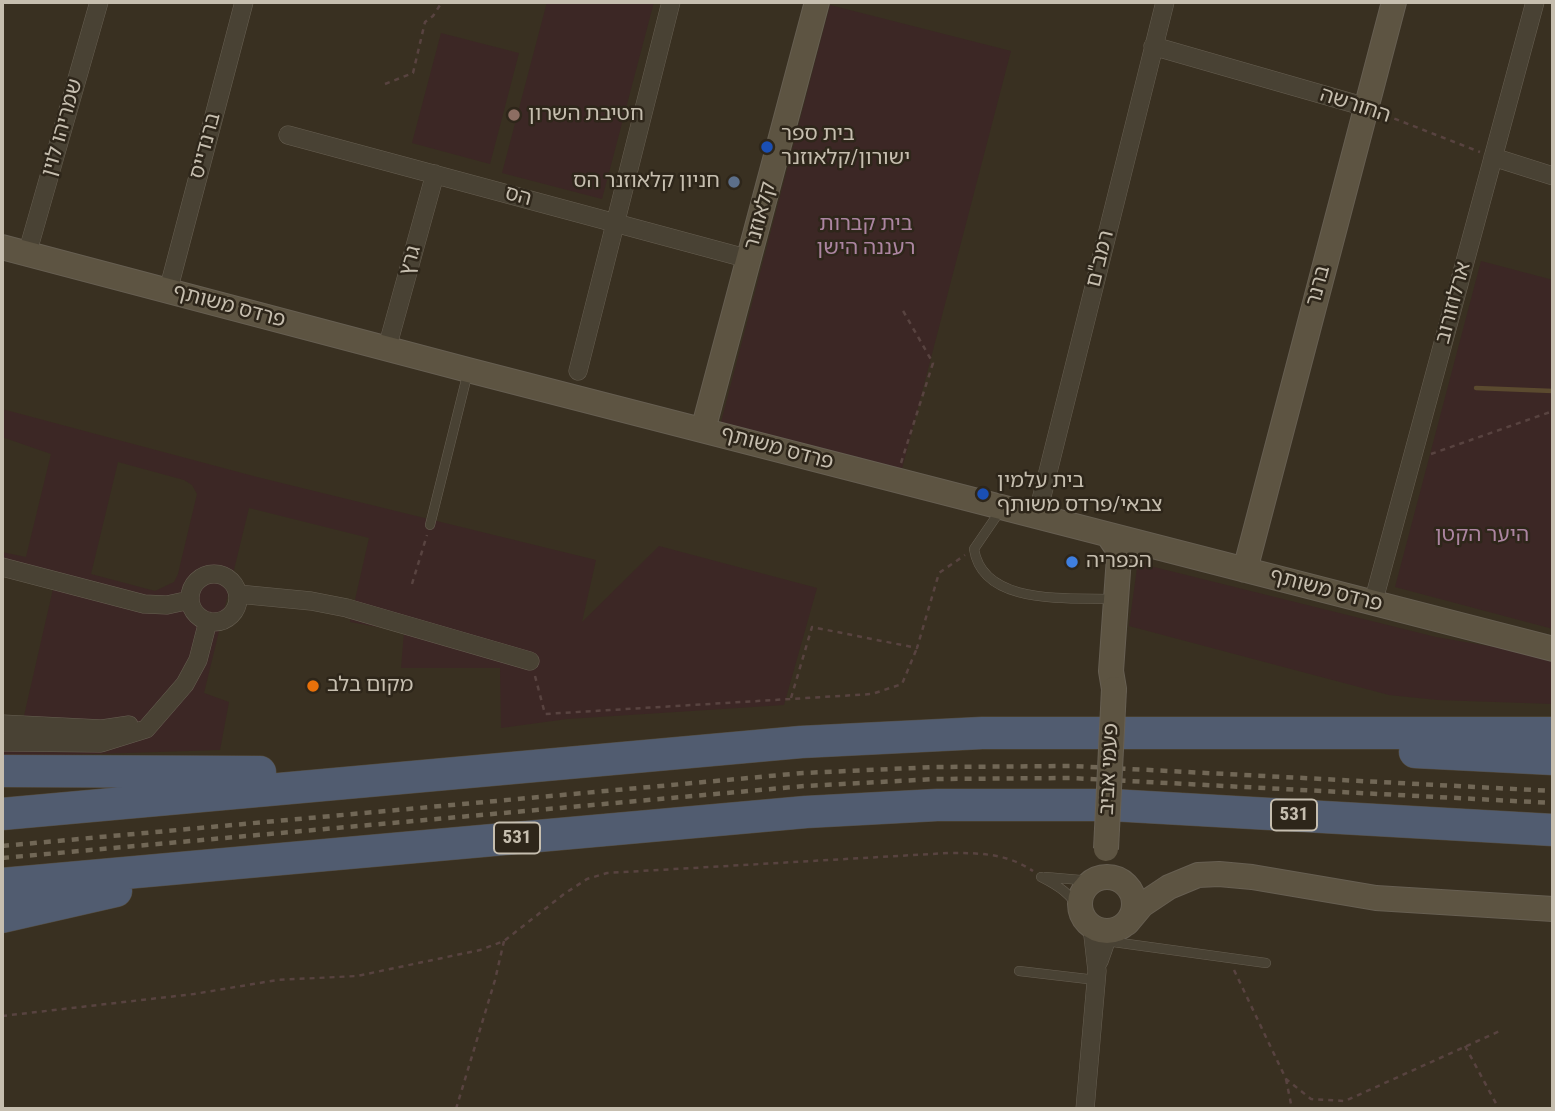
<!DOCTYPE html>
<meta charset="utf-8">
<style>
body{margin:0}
#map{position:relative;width:1555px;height:1111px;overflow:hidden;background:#393021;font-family:"Roboto Condensed",sans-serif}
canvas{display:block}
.frame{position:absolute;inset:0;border:4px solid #c6beaf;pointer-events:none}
</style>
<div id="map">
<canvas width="1555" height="1111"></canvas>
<div class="frame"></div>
</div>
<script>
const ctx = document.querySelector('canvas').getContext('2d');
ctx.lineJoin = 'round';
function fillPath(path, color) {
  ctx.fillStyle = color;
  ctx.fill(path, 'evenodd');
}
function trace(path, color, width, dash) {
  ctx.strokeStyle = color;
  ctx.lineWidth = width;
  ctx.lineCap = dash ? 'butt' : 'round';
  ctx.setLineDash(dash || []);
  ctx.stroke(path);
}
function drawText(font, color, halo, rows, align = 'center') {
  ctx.font = font + ' "Roboto Condensed","Noto Sans Hebrew",sans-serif';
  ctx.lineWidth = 5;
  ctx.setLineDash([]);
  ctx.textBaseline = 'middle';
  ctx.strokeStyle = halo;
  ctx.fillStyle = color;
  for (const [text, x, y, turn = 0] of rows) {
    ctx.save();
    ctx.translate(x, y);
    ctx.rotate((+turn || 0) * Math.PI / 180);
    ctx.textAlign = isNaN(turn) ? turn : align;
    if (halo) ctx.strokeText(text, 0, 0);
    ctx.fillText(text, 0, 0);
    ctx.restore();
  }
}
fillPath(new Path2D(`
 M547,2H654L602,199L502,173Z
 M830,5L1011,51L902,469L721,422Z
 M441,33L519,53L490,164L412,143Z
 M1481,261L1553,280V629L1395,587Z
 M2,409L257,477L596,560L582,622L659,546L817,588L784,705L567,719L501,728L500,668H401L404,632L350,622L369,538L249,508L204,693L229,702L220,750L2,757V728L21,729L53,589L2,575V552L26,557L51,454L2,437ZM118,462L184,480L192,485L197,494L178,574L174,582L155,591L91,574Z
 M1142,564L1436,637L1553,657V704L1438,700L1389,695L1129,626L1137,568Z`), '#3c2725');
trace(new Path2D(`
 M1476,388L1553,391`), '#5b4a2f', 4.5);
const lane = new Path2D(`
 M1000,511L974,549C983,607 1071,597 1114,599
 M430,525L468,372
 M1041,877C1059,886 1071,894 1081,912
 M1046,877L1092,881
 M1106,941L1266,963
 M1019,971L1096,980`);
const street = new Path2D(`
 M1153,46L1366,107
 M288,135L749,259
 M1493,157L1553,176
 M27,254L99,2
 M168,291L244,2
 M387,348L435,174
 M578,371L671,2
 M1037,516L1165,2
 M2,567L144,604L167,605L190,600
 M190 598a24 24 0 1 1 48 0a24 24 0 1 1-48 0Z
 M238,594L311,601L347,608L530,661
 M1373,603L1535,2
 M2,724L102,729L129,725
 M2,742L101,743L146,729L185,684L198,660L208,621
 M1099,961L1106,941L1117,929
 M1085,1109L1097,971L1092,927`);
const secondary = new Path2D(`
 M2,247L468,370L1553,649
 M703,430L817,2
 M1108,535L1117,548L1119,557L1111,671L1114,689
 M1245,570L1394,2
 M1080 904a27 27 0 1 1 54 0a27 27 0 1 1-54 0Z
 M1127,923L1142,905L1169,887L1198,875L1219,874L1252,877L1376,898L1553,909`);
const highway = new Path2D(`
 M1415,752L1553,759
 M2,771L260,772
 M2,814L801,742L982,733H1553
 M2,884L806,812L937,805H1111L1553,830
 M2,917L116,891`);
trace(lane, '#675f52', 10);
trace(street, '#675f52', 19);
trace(secondary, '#675f52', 26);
trace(highway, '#544c3f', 33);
trace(new Path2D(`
 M385,84L413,73L425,22L433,16L442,2
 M1385,115L1480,152
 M1431,454L1553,411
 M901,463L933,363L902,309
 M412,584L427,535
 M535,676L545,714L872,694L902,684L917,648
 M791,698L812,627L917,648L939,573L965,555
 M1234,970L1286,1079L1311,1099L1345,1101L1502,1030
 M2,1016L194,994L277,980L357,976L480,950L504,941L564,894L587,879L607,873L948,853C980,853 1006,853 1033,871
 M1465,1046L1499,1109
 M1286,1079L1292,1109
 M456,1109L495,980L504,941`), '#584340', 2.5, [5, 5]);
trace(lane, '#494234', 9);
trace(street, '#494234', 18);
trace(secondary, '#5d5442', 24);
trace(highway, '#515c70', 32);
trace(new Path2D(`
 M2,846L803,773L935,767L1072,766L1553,791
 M2,858L804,786L936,779L1071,778L1553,803`), '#716756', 4.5, [7, 7]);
const secondaryBridge = new Path2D(`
 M1106,849L1114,689`);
trace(secondaryBridge, '#675f52', 26, []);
trace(secondaryBridge, '#5d5442', 24);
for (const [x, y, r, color] of [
 [514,115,7,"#8d6e63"],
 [767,147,7,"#1a4fb4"],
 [734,182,7,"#5c6f8a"],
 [983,494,7,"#1a4fb4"],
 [1072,562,7,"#3f7fe0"],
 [313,686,7,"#e8710a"]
]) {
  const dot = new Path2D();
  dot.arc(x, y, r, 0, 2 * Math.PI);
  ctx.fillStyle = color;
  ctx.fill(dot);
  trace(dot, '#2e261a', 2.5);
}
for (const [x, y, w] of [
 [1294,815,46],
 [517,838,46]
]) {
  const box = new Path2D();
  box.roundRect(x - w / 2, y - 15.5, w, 31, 5);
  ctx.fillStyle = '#2e261a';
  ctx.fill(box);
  trace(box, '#c6beaf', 2);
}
drawText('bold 19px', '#c6beaf', null, [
 ["531",1294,815],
 ["531",517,838]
]);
drawText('21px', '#c6beaf', '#2e261a', [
 ["החורשה",1355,106,18],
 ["שמריהו לוין",63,128,-74],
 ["ברנדייס",206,146,-75],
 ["הס",518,197,15],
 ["קלאוזנר",761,216,-75],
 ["רמב\"ם",1101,259,-76],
 ["גרץ",411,261,-74],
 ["ברנר",1319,286,-75],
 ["ארלוזורוב",1454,303,-75],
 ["פרדס משותף",229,307,15],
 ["פרדס משותף",777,449,15],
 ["פרדס משותף",1326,591,15],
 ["פעמי אביב",1110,769,-87]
]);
drawText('21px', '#c6beaf', '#2e261a', [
 ["חטיבת השרון",528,115],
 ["בית ספר",781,135],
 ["ישורון/קלאוזנר",781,159],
 ["חניון קלאוזנר הס",720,182,"right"],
 ["בית עלמין",997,482],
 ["צבאי/פרדס משותף",997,506],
 ["הכפריה",1086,562],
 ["מקום בלב",327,686]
], 'left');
drawText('21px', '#ac85a1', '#2e261a', [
 ["בית קברות",866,225],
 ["רעננה הישן",866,249],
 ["היער הקטן",1482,536]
]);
</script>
